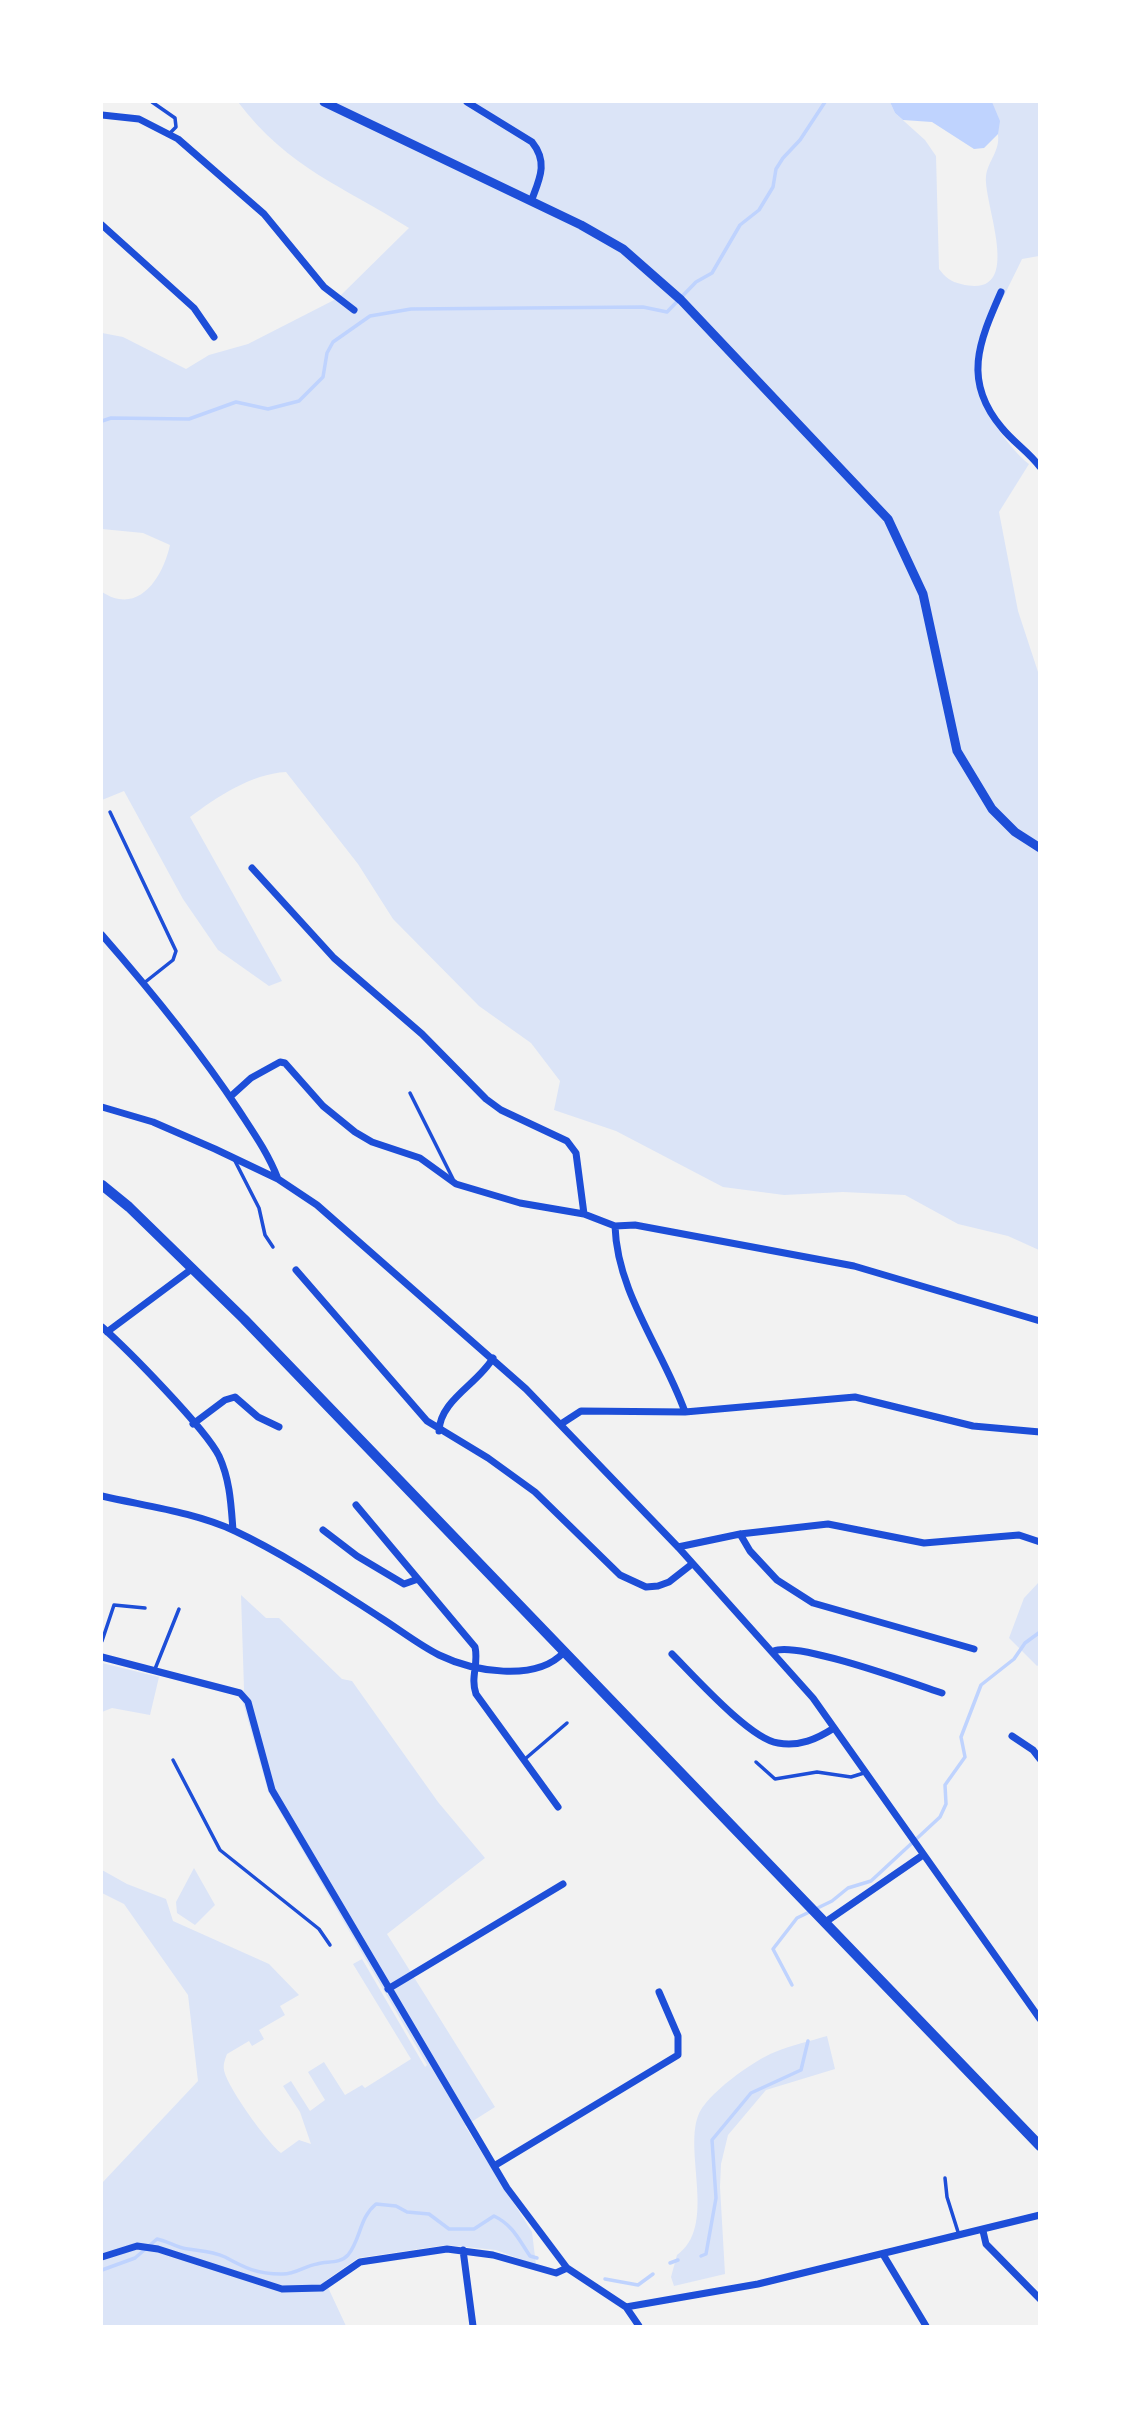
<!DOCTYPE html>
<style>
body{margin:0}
#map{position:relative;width:1141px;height:2428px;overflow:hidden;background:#f2f2f2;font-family:"DM Sans",sans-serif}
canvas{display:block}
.frame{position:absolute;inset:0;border:103px solid #fff;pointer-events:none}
</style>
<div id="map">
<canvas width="1141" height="2428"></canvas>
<div class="frame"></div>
</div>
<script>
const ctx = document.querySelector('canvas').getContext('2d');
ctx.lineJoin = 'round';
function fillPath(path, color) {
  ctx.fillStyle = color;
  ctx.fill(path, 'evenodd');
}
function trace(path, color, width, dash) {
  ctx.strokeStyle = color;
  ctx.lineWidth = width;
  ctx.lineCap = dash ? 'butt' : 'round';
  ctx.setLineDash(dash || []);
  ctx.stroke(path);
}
fillPath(new Path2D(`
 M238,102H890L895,113L925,140L936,156L939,269C945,277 951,282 961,284C1027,301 983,204 986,176C988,161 1000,151 998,135C997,125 987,111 982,102H1039V256L1022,259C1008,289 984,332 976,362C969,393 1006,446 1029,464L999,512L1018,611L1039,675V1250L1008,1236L958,1224L905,1195L843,1192L784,1195L723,1187L616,1131L554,1110L560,1081L531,1043L479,1006L393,919L358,864L286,772C251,774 217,797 190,817L282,981L269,986L218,950L183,899L124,791L102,800V592C139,616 163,577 170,545L143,533L102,529V333L123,337L186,369L209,355L248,344L338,298L409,228C343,186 289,169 238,102Z
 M1039,1582L1040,1664L1037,1666L1009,1638L1024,1598Z
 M241,1595L266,1618H279L342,1679L352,1681L438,1802L485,1858L387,1934L495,2107L465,2126L532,2232L536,2265L496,2250L446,2245L358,2258L325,2281L346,2326H102V2183L198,2081L188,1995L124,1904L102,1893V1870L127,1884L166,1899L173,1921L269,1964L299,1995L280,2006L285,2015L259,2030L264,2039L252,2046L249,2041L227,2054C225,2059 223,2065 224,2070C227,2087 267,2142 281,2153L299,2140L311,2144L300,2112L283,2086L291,2081L310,2111L325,2100L308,2072L324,2062L345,2095L362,2085L365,2088L411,2059L353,1964L362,1959L425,2067L427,2065L268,1791L242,1699L244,1689Z
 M102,1663L159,1677L150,1715L112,1708L102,1712Z
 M194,1868L215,1905L195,1925L177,1913L176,1902Z
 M827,2036L835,2069L766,2090L728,2135L721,2164L720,2187L725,2274L674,2286L671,2277L677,2255C717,2227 684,2154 698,2116C705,2095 754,2060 775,2052C792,2045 810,2041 827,2036Z`), '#dbe4f7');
fillPath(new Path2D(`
 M890,102H992L1000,121L998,134L984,148L974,149L932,122L903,120L895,113Z`), '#bfd3fe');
trace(new Path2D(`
 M102,421L111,418L189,419L236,402L268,409L299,401L323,377L327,353L333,342L370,316L411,309L643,307L667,312L696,282L712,273L740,225L759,210L773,187L776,169L783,158L800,140L825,102
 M792,1985L773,1949L797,1918L832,1901L848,1888L871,1881L940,1817L946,1804L945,1785L965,1757L961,1737L981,1685L1014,1659L1025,1643L1040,1632
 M701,2256L706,2254L716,2198L712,2140L751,2093L801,2070L808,2041
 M670,2263L678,2260
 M102,2270L135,2258L157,2239C168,2241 177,2248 188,2249C201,2251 212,2251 225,2257C245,2268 257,2274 281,2274C295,2275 304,2266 317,2264C327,2261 340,2264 348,2255C361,2239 359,2218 376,2204L396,2206L407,2212L429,2214L449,2229H474L494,2216C513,2225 519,2240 530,2256L537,2258
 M605,2279L638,2285L653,2274`), '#bfd3fe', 3.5);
trace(new Path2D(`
 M152,102L175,118L176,127L170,133
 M110,812L176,951L173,960L144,983
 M410,1093L453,1179
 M235,1161L259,1208L265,1235L273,1247
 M102,1641L114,1605L145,1608
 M155,1669L179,1609
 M525,1759L567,1723
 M173,1760L220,1850L319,1929L330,1945
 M756,1762L775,1779L817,1772L851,1777L864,1773
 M945,2178L947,2197L959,2235`), '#1d4ed8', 3.5);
trace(new Path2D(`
 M467,102L532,142C548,162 540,178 532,199
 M102,115L139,119L178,139L264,214L324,287L354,310
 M102,225L194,308L214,337
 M1001,292C979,342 962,381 1002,428C1013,442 1029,452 1040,467
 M252,868L334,958L422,1034L486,1099L501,1110L567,1141L576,1153L584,1214
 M102,935C151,991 197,1047 238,1109C253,1132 268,1153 278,1179
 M230,1097L251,1078L280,1062L285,1063L323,1106L355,1132L372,1142L420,1158L456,1184L520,1203L584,1214L615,1226L635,1225L854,1266L1040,1321
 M102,1107L153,1122L215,1149L278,1179L317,1205L526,1389L678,1547L813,1698L1040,2019
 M615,1226C617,1293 663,1350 685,1412
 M296,1270L427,1421L488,1458L535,1492L620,1575L646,1587L658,1586L669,1582L692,1564
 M102,1327C127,1349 205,1428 219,1456C230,1480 231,1504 233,1530
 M107,1332L193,1268
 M193,1424L225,1400L235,1397L258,1417L279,1427
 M561,1424L581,1411L685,1412L855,1397L973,1426L1040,1432
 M439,1431C440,1400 478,1384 493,1358
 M102,1496C145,1506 194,1512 235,1531C286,1555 333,1587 381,1618C400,1630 419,1645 439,1655C472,1671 536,1683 564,1652
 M356,1505L475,1647C479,1664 470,1677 476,1694L558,1807
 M323,1530L357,1556L404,1584L418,1579
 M740,1534L750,1551L777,1580L813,1603L974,1649
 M678,1547L740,1534L828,1524L924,1543L1019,1535L1040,1542
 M774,1651C797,1641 912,1683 942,1693
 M672,1654C694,1676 750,1739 778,1743C799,1747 817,1739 834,1728
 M102,1657L240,1693L248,1702L272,1790L507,2188L567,2268L626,2307L639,2326
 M1012,1736L1033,1750L1040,1759
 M824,1923L923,1855
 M388,1989L563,1884
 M494,2166L678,2055V2036L659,1992
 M983,2231L986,2244L1040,2299
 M463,2250L473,2326
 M884,2256L926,2326
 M102,2257L137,2246L158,2249L282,2289L322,2288L360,2262L447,2249L493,2255L556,2273L567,2268
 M626,2307L758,2284L1040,2215`), '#1d4ed8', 7);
trace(new Path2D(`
 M324,102L581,225L623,249L681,300L888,519L923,594L957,751L992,809L1015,832L1040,848`), '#1d4ed8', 9);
trace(new Path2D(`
 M102,1185L129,1207L244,1319L1040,2146`), '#1d4ed8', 10);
</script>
